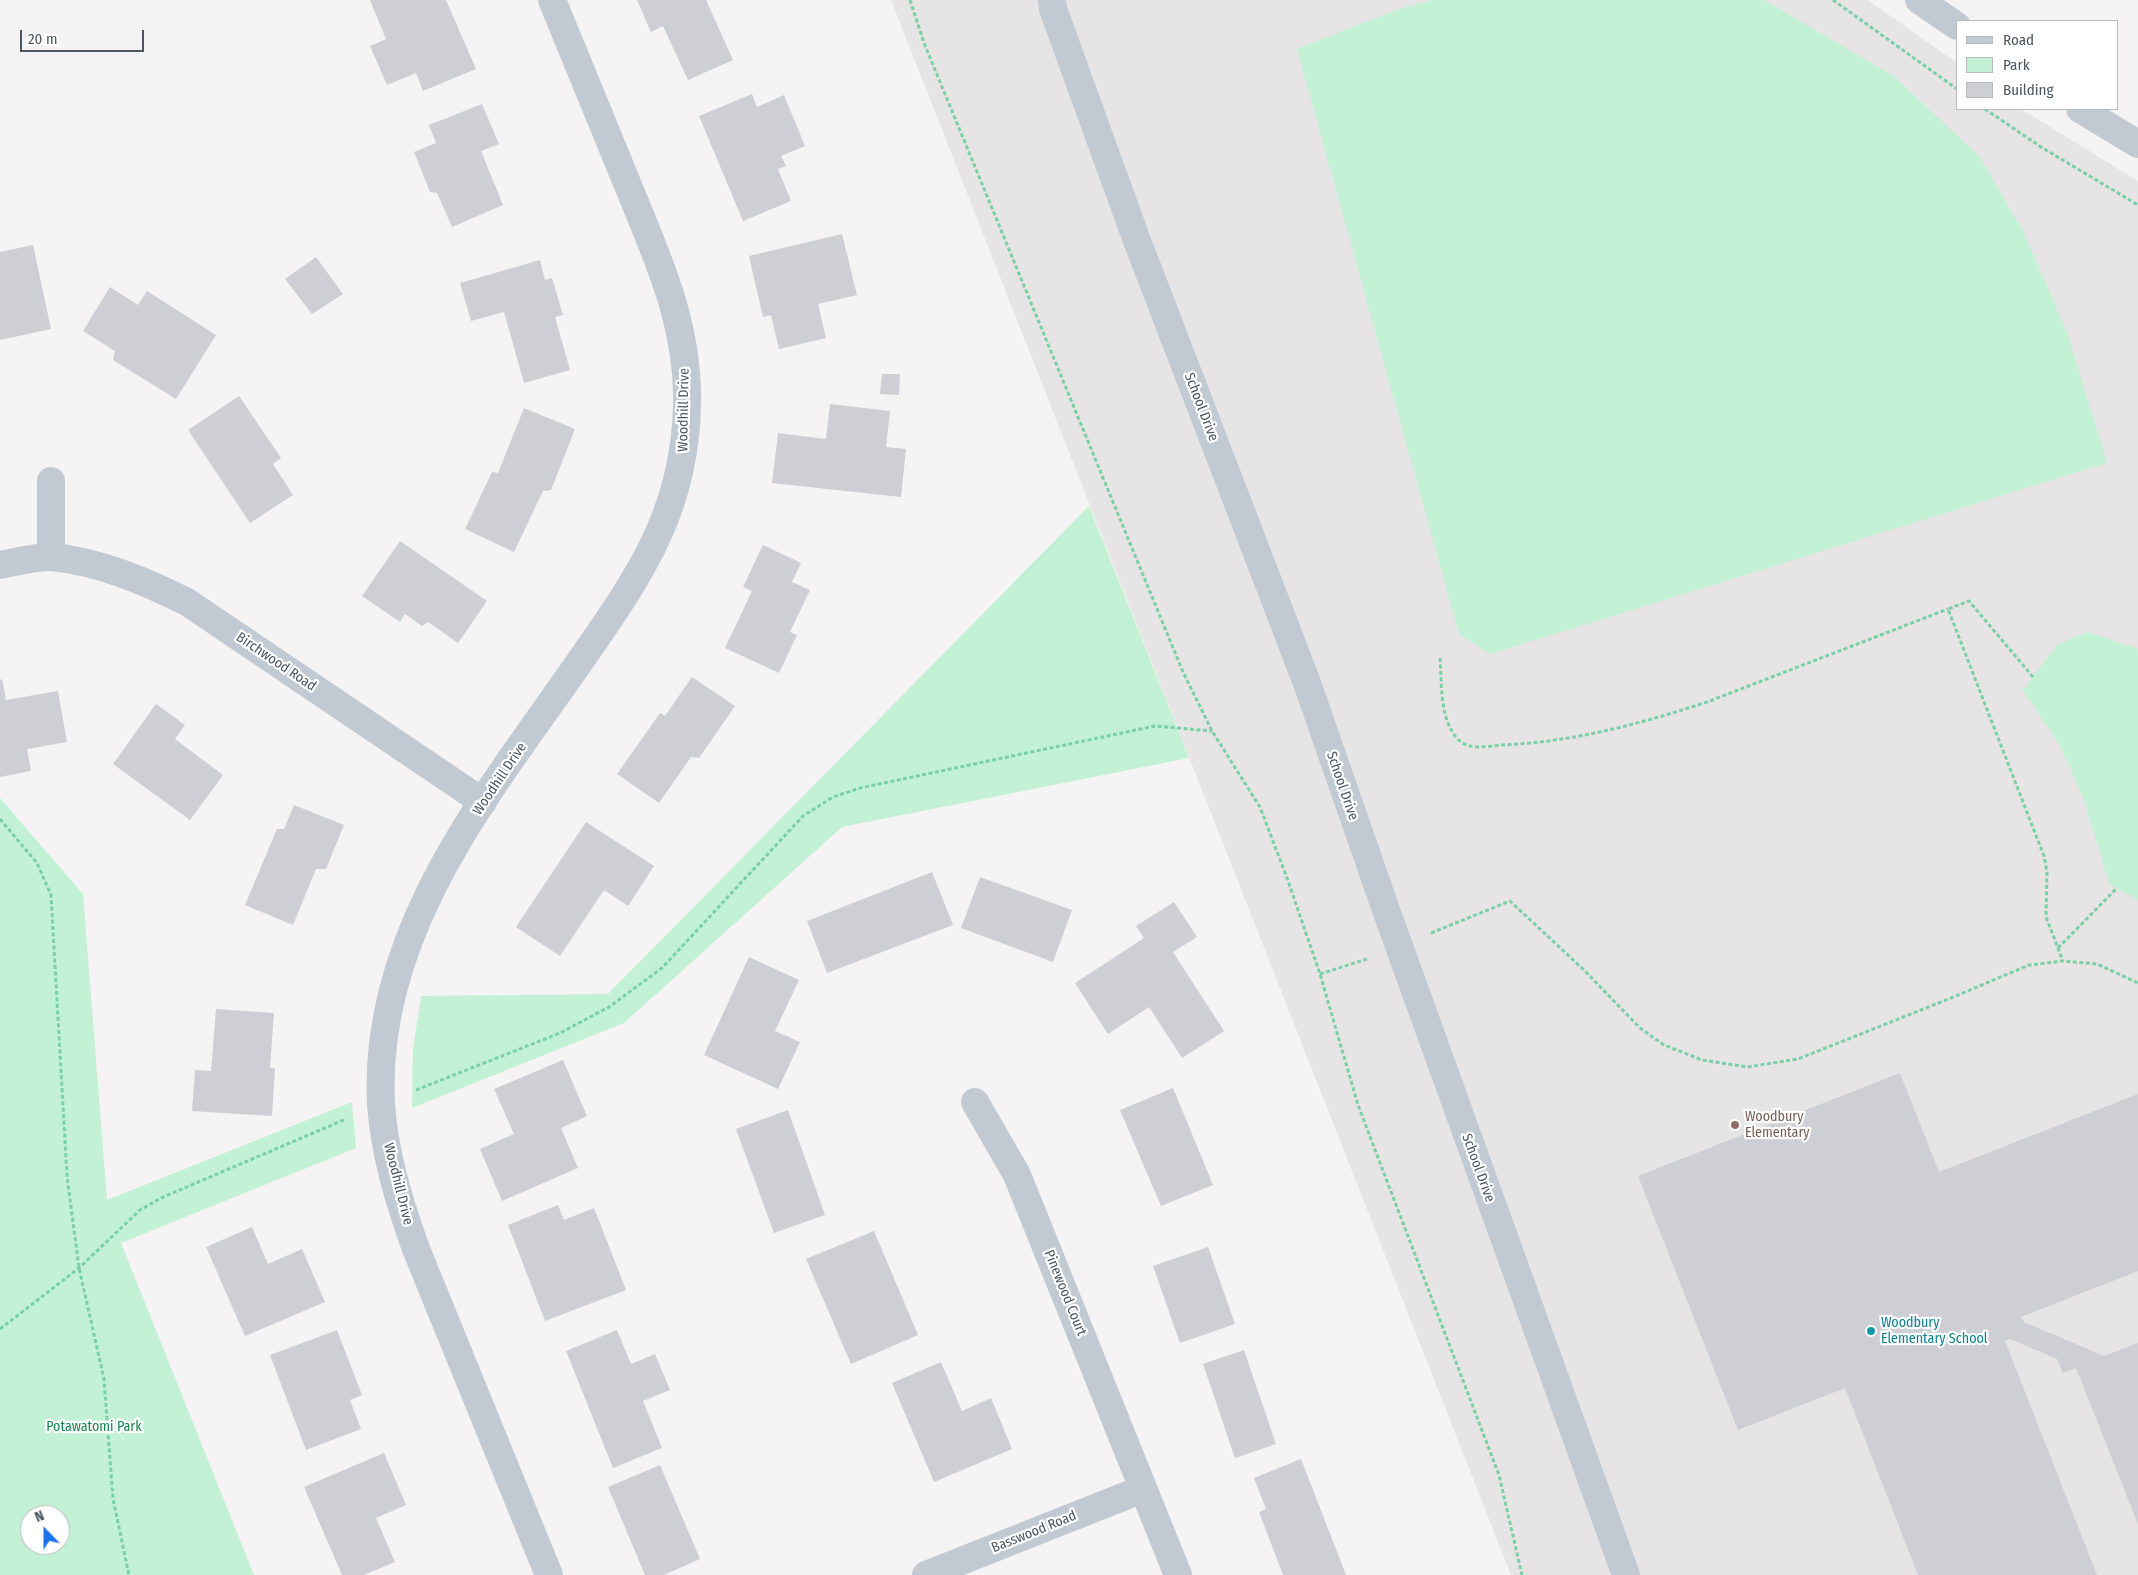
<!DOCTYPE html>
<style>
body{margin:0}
#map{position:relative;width:2138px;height:1575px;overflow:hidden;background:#f5f3f3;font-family:"Fira Sans Condensed",sans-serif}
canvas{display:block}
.legend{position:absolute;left:1956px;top:20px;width:162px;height:90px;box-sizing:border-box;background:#fff;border:1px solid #b7bbc0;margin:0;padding:6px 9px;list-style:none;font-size:15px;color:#4a5661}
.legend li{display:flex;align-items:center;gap:10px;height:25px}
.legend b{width:25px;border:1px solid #b7bbc0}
.north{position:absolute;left:20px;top:1505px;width:50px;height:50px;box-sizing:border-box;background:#fff;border:1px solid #b7bbc0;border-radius:50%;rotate:338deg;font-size:14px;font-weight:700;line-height:20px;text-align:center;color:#4a5661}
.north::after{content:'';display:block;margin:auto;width:18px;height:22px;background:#1a73e8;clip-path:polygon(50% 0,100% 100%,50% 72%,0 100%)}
.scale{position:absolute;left:20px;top:30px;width:124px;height:22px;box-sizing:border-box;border:2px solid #4a5661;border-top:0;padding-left:6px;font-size:15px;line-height:18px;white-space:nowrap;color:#4a5661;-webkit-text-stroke:4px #fff;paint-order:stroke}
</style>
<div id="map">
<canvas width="2138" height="1575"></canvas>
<ul class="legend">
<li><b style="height:6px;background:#c1cad2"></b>Road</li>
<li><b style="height:14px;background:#c3f1d5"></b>Park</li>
<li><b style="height:14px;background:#cdcfd5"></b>Building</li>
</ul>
<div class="north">N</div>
<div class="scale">20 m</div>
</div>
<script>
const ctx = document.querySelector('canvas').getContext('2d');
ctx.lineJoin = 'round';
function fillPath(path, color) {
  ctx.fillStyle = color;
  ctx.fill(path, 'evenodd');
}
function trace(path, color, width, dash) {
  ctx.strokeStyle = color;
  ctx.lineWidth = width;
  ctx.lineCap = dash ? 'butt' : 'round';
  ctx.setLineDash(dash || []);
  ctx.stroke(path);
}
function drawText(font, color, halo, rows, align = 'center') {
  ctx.font = font + ' "Fira Sans Condensed",sans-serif';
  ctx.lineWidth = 4.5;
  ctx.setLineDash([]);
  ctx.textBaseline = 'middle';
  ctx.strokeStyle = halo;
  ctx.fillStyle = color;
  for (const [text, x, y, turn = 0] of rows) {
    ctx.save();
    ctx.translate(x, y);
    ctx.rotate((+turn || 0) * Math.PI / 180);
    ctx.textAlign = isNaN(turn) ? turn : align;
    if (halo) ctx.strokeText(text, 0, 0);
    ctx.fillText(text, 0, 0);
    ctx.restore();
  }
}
fillPath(new Path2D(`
 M891,0H1868L1957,63V109H2021L2138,181V1575H1511Z`), '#e6e4e5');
fillPath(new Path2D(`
 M1433,0H1764L1892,75L1979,156L2024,233L2068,335L2107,463L1490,654L1459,634L1297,49L1399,9Z
 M1089,506L1189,758L842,827L624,1023L412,1108L413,1049L421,996L608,994Z
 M2088,632L2138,649V900L2110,885L2084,801L2061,747L2023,690L2058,644Z
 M0,798L83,894L107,1200L352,1102L356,1148L121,1243L254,1575H0ZM30,1515H60V1545H30Z`), '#c3f1d5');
fillPath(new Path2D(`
 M370,0H446L476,69L423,91L416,73L387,85L370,46L386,39Z
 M637,0H706L733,60L688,80L663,26L651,32Z
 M752,94L757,107L784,95L805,146L781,156L786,166L778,169L791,201L743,221L699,116Z
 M482,104L499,144L481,151L503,205L452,227L437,193L430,192L414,152L436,143L429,125Z
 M842,234L857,295L818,304L826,338L779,349L771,315L763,317L749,256Z
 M33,245L51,329L0,340V252Z
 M316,257L343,294L312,314L285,279Z
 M540,260L545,280L552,278L563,315L555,317L570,370L524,383L504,312L471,321L460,283Z
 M110,287L138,305L147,291L216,335L176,399L113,360L115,351L83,331Z
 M882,374H900L899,395L880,394Z
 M239,396L281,458L273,464L293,495L250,523L188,430Z
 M830,404L890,411L886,447L906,449L901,497L772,483L778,433L826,439Z
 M524,408L575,429L551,490L543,491L514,552L465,529L492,472L498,473Z
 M400,541L487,601L458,643L428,622L422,626L405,614L400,622L362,596Z
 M763,545L801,563L792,582L810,590L790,632L797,635L779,673L725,648L752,591L743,587Z
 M692,677L735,706L699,758L691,757L659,803L617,774L660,713L665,716Z
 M2,679L6,700L58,691L67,742L27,749L31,771L0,777V680Z
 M156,704L185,725L175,739L223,775L190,820L113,764Z
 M294,805L344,825L326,869H316L293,925L245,905L277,829H284Z
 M586,822L654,866L628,906L604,890L560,956L516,927Z
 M932,872L953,925L827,973L807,921Z
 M980,877L1072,910L1053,962L961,928Z
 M1174,902L1197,937L1173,952L1224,1031L1182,1058L1149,1007L1108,1034L1075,983L1144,938L1136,926Z
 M749,957L799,980L775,1031L800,1042L778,1089L704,1055Z
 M216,1009L274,1013L270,1068H275L272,1116L192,1111L195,1070L211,1071Z
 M563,1060L587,1116L561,1128L578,1168L502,1201L480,1149L514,1134L494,1089Z
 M1900,1073L1939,1172L2138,1094V1271L2021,1317L2024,1322L2104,1356L2138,1343V1524L2076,1368L2063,1373L2057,1359L2010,1339L2005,1341L2097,1575H1918L1845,1388L1738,1430L1638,1176Z
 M1173,1088L1213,1185L1161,1206L1120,1110Z
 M788,1110L825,1215L774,1233L736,1129Z
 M558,1205L564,1220L594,1208L626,1290L545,1321L508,1225Z
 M252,1227L268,1264L302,1249L325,1302L245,1336L206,1247Z
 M874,1231L918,1335L851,1364L806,1259Z
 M1208,1247L1235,1324L1180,1343L1153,1266Z
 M337,1330L362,1395L350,1400L361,1429L306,1450L270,1355Z
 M617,1330L631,1364L655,1354L670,1390L643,1401L662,1448L613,1468L566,1351Z
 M1244,1350L1276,1444L1235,1458L1203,1364Z
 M941,1362L962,1411L991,1398L1012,1449L934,1482L892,1383Z
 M384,1453L406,1505L376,1518L395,1562L364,1575H342L304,1487Z
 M1301,1459L1346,1575H1283L1259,1512L1266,1509L1254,1478Z
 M660,1465L700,1559L664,1575H645L608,1487Z`), '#cdcfd5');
trace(new Path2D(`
 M910,0L924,43L1183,672L1212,731L1260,807L1287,878L1320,974L1358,1105L1499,1475L1522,1575
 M1833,0L1957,89
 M1985,109L2041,147L2138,205
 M1440,658C1442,683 1439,724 1461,742C1472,750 1489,746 1502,745C1573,742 1640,724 1707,702L1948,609
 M2033,677L1969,601L1948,609L2044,856L2047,872L2046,917L2063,961
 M0,819L37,863L51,895L67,1176L79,1268L104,1379L113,1499L129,1575
 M1431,933L1510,901L1584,970L1640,1028L1664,1045L1702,1060L1747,1067L1798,1059L1951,998L2029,965L2063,961L2097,964L2138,983
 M2058,948L2116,889
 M1320,974L1367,959
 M416,1090L560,1033L609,1007L662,968L803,816L833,797L860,788L1155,726L1212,731
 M0,1329L79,1268L140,1210L161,1198L346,1119`), '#7ad0a6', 3, [4, 2.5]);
trace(new Path2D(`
 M1052,0L1053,9L1136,238L1307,683L1386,910L1626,1575
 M51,481V557
 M0,565C16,562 37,556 53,557C100,562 145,581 187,602L483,802
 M975,1102L1017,1175L1178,1575
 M549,1575L416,1249C399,1201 384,1153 381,1103C372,926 496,784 590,647C645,568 685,505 687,405C689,323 657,257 627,183C602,122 577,61 552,0
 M926,1575L1143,1489`), '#c1cad2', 28);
trace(new Path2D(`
 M1919,0L1957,26
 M2080,109L2138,144`), '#c1cad2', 28);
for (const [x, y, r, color] of [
 [1735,1125,5,"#8d6e63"],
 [1871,1331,5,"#0f9aa8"]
]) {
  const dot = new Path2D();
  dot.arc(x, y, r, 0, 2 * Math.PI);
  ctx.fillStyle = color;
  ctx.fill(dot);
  trace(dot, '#fff', 2);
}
drawText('14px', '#4a5661', '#fff', [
 ["School Drive",1201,407,69],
 ["Woodhill Drive",684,410,-89],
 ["Birchwood Road",276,662,34],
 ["Woodhill Drive",500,779,-56],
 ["School Drive",1342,786,71],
 ["School Drive",1478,1168,70],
 ["Woodhill Drive",398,1184,76],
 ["Pinewood Court",1065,1293,68],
 ["Basswood Road",1034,1532,-22]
]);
drawText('14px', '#785e54', '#fff', [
 ["Woodbury",1745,1117],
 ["Elementary",1745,1133]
], 'left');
drawText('14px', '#0d838f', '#fff', [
 ["Woodbury",1881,1323],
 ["Elementary School",1881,1339]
], 'left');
drawText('14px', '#17864f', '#fff', [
 ["Potawatomi Park",94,1427]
]);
</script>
